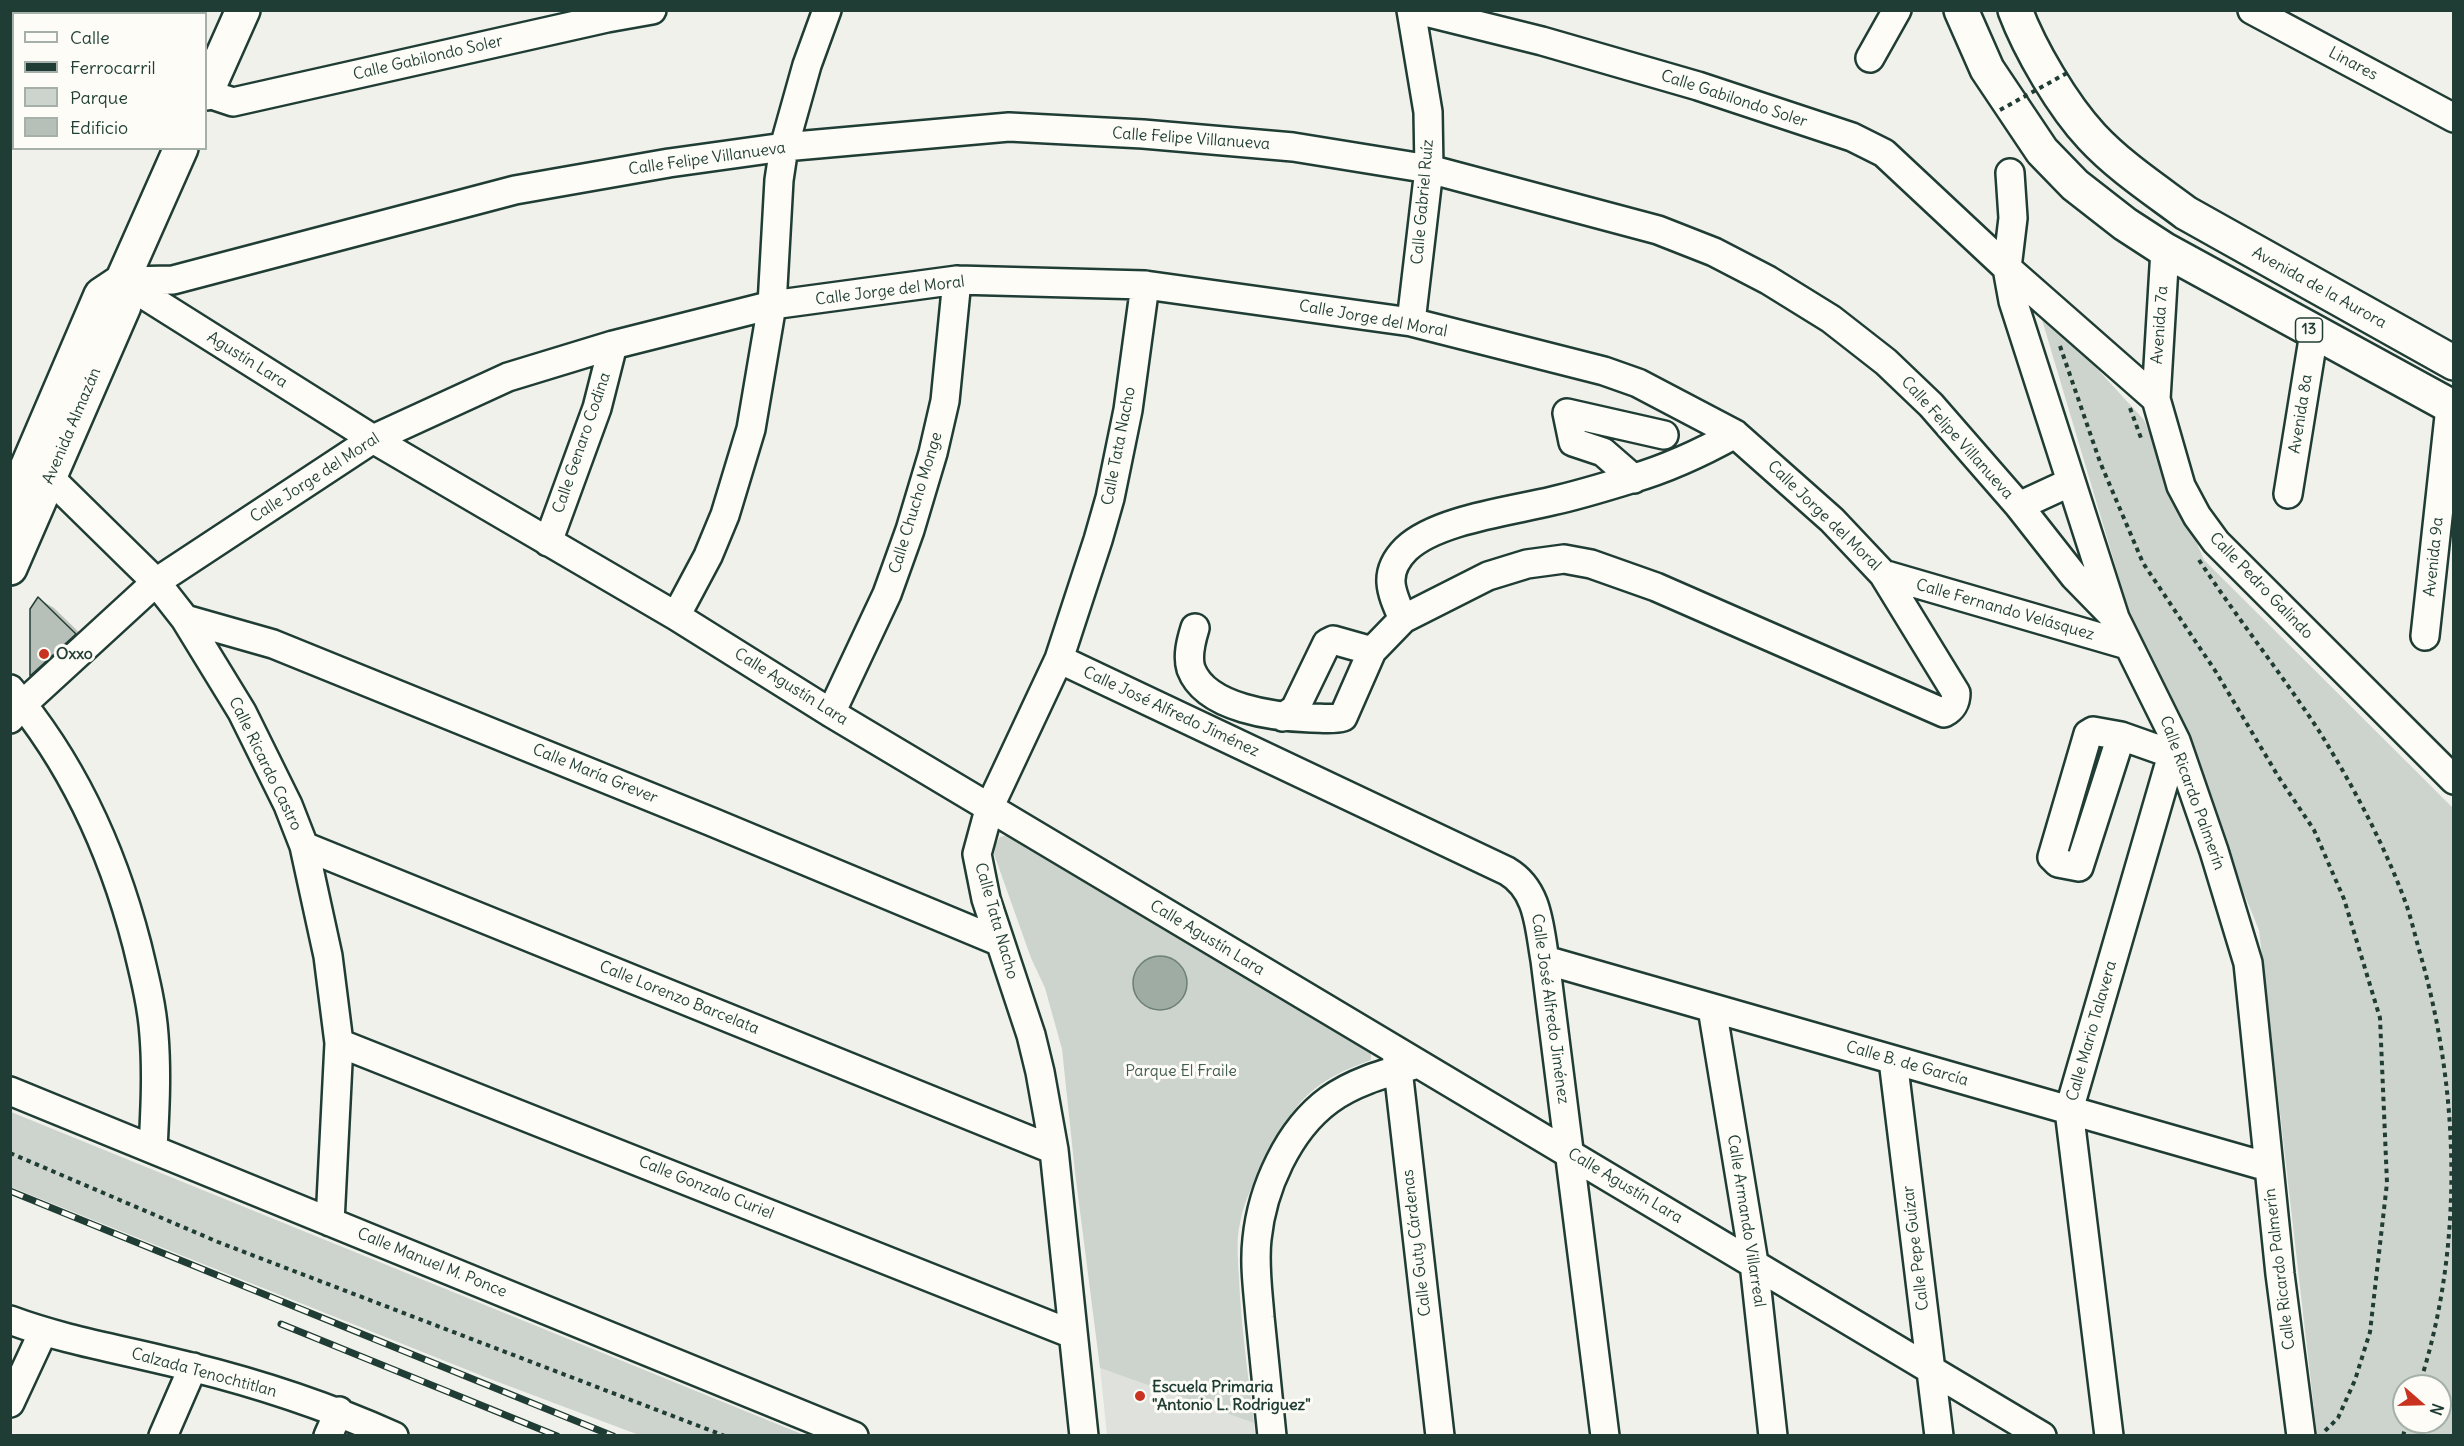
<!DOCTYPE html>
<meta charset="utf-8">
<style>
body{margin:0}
#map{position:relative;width:2464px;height:1446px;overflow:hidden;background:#f0f1eb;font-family:Delius,sans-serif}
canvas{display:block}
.frame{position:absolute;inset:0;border:12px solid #1f3d34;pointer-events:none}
.legend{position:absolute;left:12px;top:12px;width:195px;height:138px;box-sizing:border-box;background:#fdfcf7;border:2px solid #a4b0a9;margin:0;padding:8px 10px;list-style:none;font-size:18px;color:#1f3d34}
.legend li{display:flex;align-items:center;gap:12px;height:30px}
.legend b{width:30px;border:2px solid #a4b0a9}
.north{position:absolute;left:2392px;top:1374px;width:60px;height:60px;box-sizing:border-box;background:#fdfcf7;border:2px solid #a4b0a9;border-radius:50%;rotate:110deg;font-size:16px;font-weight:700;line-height:24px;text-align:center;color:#1f3d34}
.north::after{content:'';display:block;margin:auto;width:21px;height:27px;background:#c8321e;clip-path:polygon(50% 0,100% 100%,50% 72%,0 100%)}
</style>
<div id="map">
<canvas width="2464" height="1446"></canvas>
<div class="frame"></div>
<ul class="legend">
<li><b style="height:8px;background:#fdfcf7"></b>Calle</li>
<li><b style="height:8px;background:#1f3d34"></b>Ferrocarril</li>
<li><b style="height:16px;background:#cdd3cd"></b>Parque</li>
<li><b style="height:16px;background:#b6bfb8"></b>Edificio</li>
</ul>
<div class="north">N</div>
</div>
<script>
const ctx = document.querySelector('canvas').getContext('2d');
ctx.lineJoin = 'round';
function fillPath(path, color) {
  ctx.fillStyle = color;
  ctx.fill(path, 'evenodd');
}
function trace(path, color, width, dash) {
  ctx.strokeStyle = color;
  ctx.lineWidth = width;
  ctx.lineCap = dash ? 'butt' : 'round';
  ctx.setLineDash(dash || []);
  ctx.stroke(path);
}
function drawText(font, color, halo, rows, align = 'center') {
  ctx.font = font + ' Delius,sans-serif';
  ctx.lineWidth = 6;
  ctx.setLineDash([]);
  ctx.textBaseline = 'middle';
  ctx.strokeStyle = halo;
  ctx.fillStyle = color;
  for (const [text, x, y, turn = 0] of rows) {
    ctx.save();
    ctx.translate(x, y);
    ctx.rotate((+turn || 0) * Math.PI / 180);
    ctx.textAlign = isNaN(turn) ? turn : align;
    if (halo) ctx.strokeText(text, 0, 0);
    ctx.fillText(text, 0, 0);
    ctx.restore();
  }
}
fillPath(new Path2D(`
 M1100,1368L1254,1423L1255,1435H1107Z`), '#dfe2dc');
fillPath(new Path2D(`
 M2037,303L2144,420L2204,560L2453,808V1435H2317L2259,930L2131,618ZM2404,1386H2440V1422H2404Z
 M1008,835L1371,1052V1060C1313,1081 1295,1100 1268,1155C1257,1177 1244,1199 1240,1223C1236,1240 1238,1260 1239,1278C1241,1326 1248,1375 1254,1423L1100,1368L1075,1172L1062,1049L1045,988L1031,958L994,854L996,844L1000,837Z
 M10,1112H11L804,1435H639L485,1377L11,1187Z`), '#cdd3cd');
const water = new Path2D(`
 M1133 983a27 27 0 1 1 54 0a27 27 0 1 1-54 0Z`);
fillPath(water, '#9faca4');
trace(water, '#6c8077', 1.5);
fillPath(new Path2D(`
 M39,599L54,608L91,644L47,684L32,675L31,610Z`), '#0003');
const building = new Path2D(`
 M38,597L76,634L30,676V609Z`);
fillPath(building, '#b6bfb8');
trace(building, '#1f3d34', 1.5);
const minor = new Path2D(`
 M1417,10L1542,41L1698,86L1852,137L1884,153L2007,268L2156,399L2181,486L2197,516L2216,542L2454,780
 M2252,10L2454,118
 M10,16L14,17
 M1870,58L1897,10
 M206,93L233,102L607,18L652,10
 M2010,173L2013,218L2007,268L2013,301L2115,618L2176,741L2214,851L2248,963L2280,1274L2301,1436
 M122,281L373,439L676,616L831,713L2042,1436
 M122,281L173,280L515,190L669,163L784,147L1009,127L1143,134L1293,147L1429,169L1658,230L1714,252L1768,280L1831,319L1886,362L1931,405L2019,506L2074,576L2115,618
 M1411,322L1429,169L1428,112L1411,10
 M2156,399L2165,250
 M50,478L156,582L185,619L242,712L288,805L304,846L328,956L339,1043L330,1222
 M1634,479L1603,452L1573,442L1567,413L1664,435
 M2288,494L2314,333
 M2019,506L2071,482
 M548,542L597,408L613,345
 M1883,574L2127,645
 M676,616L708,556L725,515L751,429L772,305L779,180L784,147L807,65L827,10
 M185,619L273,644L712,822L1000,942
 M1403,619C1391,592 1382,573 1406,549C1436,520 1511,511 1552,501C1579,495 1605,487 1631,479C1669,468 1701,453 1735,434
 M1195,628C1191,641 1187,656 1191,669C1206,709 1276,717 1311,718C1321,718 1333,720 1343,717L1372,651
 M2425,636L2450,407
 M1059,659L1507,871C1539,890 1539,927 1545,960L1605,1436
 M10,689C73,763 113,852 137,945C144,974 152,1005 154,1035C157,1073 155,1111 153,1149
 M831,713L887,594L910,530L933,453L945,401L957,280
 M10,719L23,704L156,582L373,439L508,377L613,345L772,305L957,280L1145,285L1411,322L1604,371L1638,383L1735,434L1832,520L1883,574L1956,693C1956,702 1952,709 1944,713L1656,587L1591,564L1564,559L1527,564L1488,576L1403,619L1372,651L1333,640L1327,643L1295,709L1283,717
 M2121,736L2093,731L2088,734L2052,857L2058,863L2079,867L2121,736L2172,754
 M304,846L1054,1150
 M1545,960L2268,1167
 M1712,1008L1754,1263L1773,1436
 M339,1043L1072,1334
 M1396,1052L1440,1436
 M1893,1060L1939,1436
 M10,1091L854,1436
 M10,1320C69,1342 131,1351 191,1367C260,1384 329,1407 394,1436
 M10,1403L43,1332
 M163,1436L193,1367
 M328,1436L339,1411
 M1084,1436L1054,1150L1040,1072L1031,1035L986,899L977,854L990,806L1059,659L1098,540L1110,498L1128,410L1145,285
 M1272,1436C1268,1396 1264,1356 1260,1317C1258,1291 1254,1265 1257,1239C1262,1189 1288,1130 1329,1100C1355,1081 1387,1073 1418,1064
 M2109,1436L2069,1110L2176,741`);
const major = new Path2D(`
 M1961,10L1987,69L2042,151L2075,185L2125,224L2165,250L2454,408
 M2015,10C2030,50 2063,106 2092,137C2119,166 2154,189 2186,213L2454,363
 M206,93L243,10
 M10,507L101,295L122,281
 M10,568L124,306L122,281L181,148`);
trace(minor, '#1f3d34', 32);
trace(major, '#1f3d34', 38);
trace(new Path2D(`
 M2060,346L2100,462L2143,563L2216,672L2278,776L2314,830L2344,899L2380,1018L2387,1183L2370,1332L2355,1380L2338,1418L2323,1433
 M2130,408L2141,438
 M2199,560C2237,618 2281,673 2319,731C2352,784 2383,842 2405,901C2411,917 2415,936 2420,953C2460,1092 2464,1248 2419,1386
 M10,1153L218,1242L725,1436
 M2403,1436L2407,1422`), '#1f3d34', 4, [4.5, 4.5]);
trace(minor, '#fdfcf7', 27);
trace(major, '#fdfcf7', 33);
const rail = new Path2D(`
 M10,1191L613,1436
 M281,1324L557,1436`);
trace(rail, '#1f3d34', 7);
trace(rail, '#fdfcf7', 4.5, [14]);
trace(new Path2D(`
 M2000,110L2067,73`), '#1f3d34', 4, [4.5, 4.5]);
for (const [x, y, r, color] of [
 [44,654,6,"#c8321e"],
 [1140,1396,6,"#c8321e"]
]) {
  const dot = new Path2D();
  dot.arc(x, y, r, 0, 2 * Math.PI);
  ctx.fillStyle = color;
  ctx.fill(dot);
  trace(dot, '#fdfcf7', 2);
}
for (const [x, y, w] of [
 [2309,330,27]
]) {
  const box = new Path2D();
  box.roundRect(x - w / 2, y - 12, w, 24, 4.5);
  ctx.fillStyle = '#fdfcf7';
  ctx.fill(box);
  trace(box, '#1f3d34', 1.5);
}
drawText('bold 15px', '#1f3d34', null, [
 ["13",2309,330]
]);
drawText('16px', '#1f3d34', '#fdfcf7', [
 ["Calle Gabilondo Soler",428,58,-13],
 ["Linares",2353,64,28],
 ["Calle Gabilondo Soler",1734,99,18],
 ["Calle Felipe Villanueva",1191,139,4],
 ["Calle Felipe Villanueva",707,159,-8],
 ["Calle Gabriel Ruíz",1423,202,-85],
 ["Avenida de la Aurora",2319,288,29],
 ["Calle Jorge del Moral",890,291,-7],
 ["Calle Jorge del Moral",1373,319,10],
 ["Avenida 7a",2160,325,-86],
 ["Agustín Lara",247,360,32],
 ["Avenida 8a",2301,414,-81],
 ["Avenida Almazán",72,426,-67],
 ["Calle Felipe Villanueva",1957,438,48],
 ["Calle Genaro Codina",582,443,-71],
 ["Calle Tata Nacho",1119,446,-79],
 ["Calle Jorge del Moral",315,478,-33],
 ["Calle Chucho Monge",916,503,-73],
 ["Calle Jorge del Moral",1824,516,44],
 ["Avenida 9a",2434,557,-84],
 ["Calle Pedro Galindo",2261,586,46],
 ["Calle Fernando Velásquez",2005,610,16],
 ["Calle Agustín Lara",791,687,32],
 ["Calle José Alfredo Jiménez",1171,712,25],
 ["Calle Ricardo Castro",265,764,64],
 ["Calle María Grever",595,774,22],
 ["Calle Ricardo Palmerín",2192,793,70],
 ["Calle Tata Nacho",996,921,74],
 ["Calle Agustín Lara",1207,938,31],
 ["Calle Lorenzo Barcelata",679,998,22],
 ["Calle José Alfredo Jiménez",1550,1009,82],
 ["Calle Mario Talavera",2092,1031,-74],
 ["Calle B. de García",1907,1064,16],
 ["Calle Agustín Lara",1625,1186,31],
 ["Calle Gonzalo Curiel",706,1188,22],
 ["Calle Armando Villarreal",1746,1221,81],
 ["Calle Guty Cárdenas",1417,1243,-97],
 ["Calle Pepe Guízar",1916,1248,-97],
 ["Calle Manuel M. Ponce",432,1263,22],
 ["Calle Ricardo Palmerín",2280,1269,-97],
 ["Calzada Tenochtitlan",204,1373,15]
]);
drawText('bold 16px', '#1f3d34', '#fdfcf7', [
 ["Oxxo",56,654],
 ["Escuela Primaria",1152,1387],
 ["\"Antonio L. Rodriguez\"",1152,1405]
], 'left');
drawText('16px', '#425b53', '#fdfcf7', [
 ["Parque El Fraile",1181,1071]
]);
</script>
